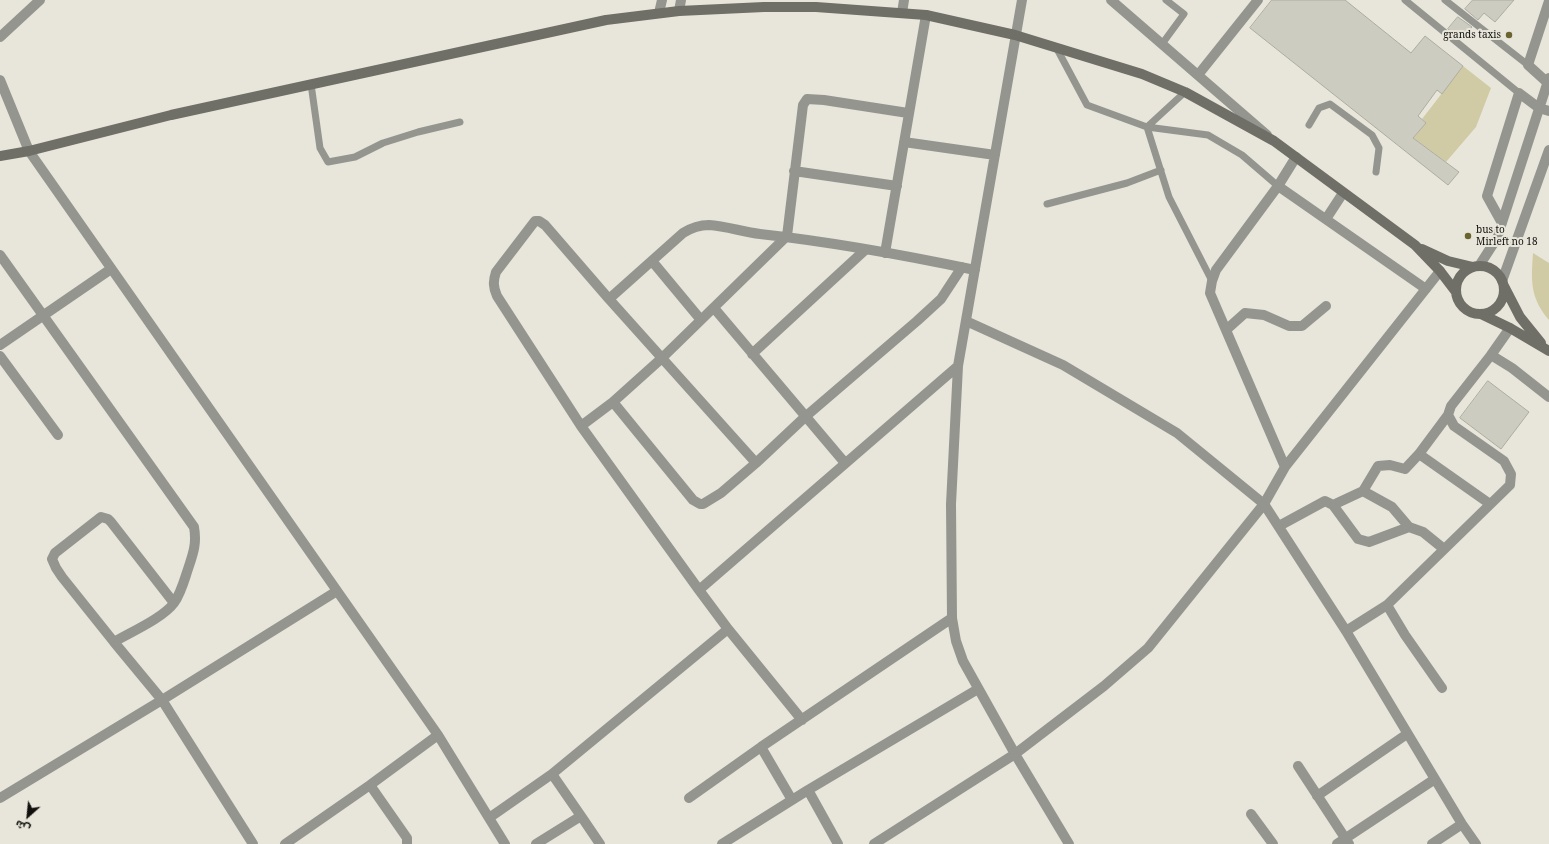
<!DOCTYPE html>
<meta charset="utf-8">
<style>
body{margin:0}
#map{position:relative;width:1549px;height:844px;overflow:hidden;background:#e8e6db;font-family:"Noto Serif","Noto Sans Arabic",serif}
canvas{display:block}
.north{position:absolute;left:8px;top:796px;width:40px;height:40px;-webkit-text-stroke:3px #e8e6db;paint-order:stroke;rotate:207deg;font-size:11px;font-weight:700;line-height:16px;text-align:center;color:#11100c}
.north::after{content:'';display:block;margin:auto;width:14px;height:18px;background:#11100c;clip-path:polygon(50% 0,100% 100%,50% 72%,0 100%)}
</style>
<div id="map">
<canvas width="1549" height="844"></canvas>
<div class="north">ش</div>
</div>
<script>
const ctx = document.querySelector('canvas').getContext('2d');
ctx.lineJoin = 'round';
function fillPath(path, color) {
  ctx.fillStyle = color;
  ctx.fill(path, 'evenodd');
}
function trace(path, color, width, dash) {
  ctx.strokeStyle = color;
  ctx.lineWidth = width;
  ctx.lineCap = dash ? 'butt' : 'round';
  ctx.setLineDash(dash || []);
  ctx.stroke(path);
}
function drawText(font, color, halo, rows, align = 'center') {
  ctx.font = font + ' "Noto Serif",serif';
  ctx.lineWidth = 4;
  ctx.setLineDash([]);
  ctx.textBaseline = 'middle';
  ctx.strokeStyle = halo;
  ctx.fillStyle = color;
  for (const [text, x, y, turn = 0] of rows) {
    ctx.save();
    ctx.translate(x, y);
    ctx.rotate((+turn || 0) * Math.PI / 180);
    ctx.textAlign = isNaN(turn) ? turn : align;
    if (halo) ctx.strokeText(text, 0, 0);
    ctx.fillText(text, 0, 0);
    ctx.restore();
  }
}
fillPath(new Path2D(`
 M1463,66L1491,88L1476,127L1446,162L1413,138L1426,123L1422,119Z
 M1533,253L1549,263V320C1530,298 1531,281 1533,253Z`), '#d0cba4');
const building = new Path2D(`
 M1272,0H1345L1411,53L1425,36L1463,66L1442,94L1437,90L1418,116L1426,123L1413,138L1459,172L1448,185L1250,28Z
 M1473,0H1514L1495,22L1484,13L1478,20L1465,9Z
 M1458,17L1472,27L1461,39L1448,29Z
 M1488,381L1529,412L1501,449L1460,418Z`);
fillPath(building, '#cdccc0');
trace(building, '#adaca1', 1);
trace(new Path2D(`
 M1405,0L1519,93
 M1445,0L1528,65
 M1162,44L1184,14L1166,0
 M1056,47L1087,105L1147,127L1185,92
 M311,84L320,148L328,162L355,157L383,143L418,132L460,122
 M1309,125L1319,108L1330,104L1372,135L1379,148L1376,172
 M1047,204L1127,183L1161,170
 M1212,281L1169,197L1147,127L1208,135L1242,155L1278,186`), '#959590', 7);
trace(new Path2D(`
 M1022,0L958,366L951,504L952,618L956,641L963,661L1015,754L1069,844
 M1111,0L1267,135
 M1549,1L1528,65L1549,84
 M679,11L681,0
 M659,13L662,0
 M902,13L904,0
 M0,37L40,0
 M1198,75L1258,0
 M0,80L29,151L438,735L505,844
 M904,142L995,155
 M794,171L897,186
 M1278,186L1426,289
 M1326,219L1343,193
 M1502,223L1487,196L1519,93L1539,108L1549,111
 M885,253L926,15
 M0,255L194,527C197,544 193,554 188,569C184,581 181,593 174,603C163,618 131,632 114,642L162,700L253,844
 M652,261L701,320
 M1479,266L1497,238L1549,78
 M1502,281L1549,150
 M609,299L756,463
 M714,308L845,463
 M966,321L1063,365L1177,433L1264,504L1346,631L1462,824L1476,844
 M1510,328L1491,355L1512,368L1549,397
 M1226,330L1245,313L1264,315L1289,326H1302L1326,306
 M0,345L111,269
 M752,354L865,250
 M0,356L58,435
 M958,366L699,590L581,426L497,296C493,287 493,281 496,272L535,221H539L545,225L609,299L683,233C691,228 699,225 709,225C726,226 743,232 760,234C832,242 904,255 975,270
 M613,402L693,500L700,504H703L721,493L756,463L805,417L917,321L941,299L962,267
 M581,426L613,402L662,358L787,236L803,105L807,99L824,100L908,113
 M1419,454L1490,504
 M1285,467L1210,293L1212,281L1216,270L1278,186L1296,157
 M1363,491L1392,507L1409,527
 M1333,505L1363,491L1378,466L1390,465L1405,469L1419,454L1448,415
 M1279,526L1325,501L1333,505L1358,539L1369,542L1409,527L1423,532L1444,549
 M1387,605L1405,635L1442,688
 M728,629L802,720
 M1346,631L1387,605L1510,485L1511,474L1504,461L1454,426L1448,415L1451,406L1491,355
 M114,642L62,577L56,568L52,559L55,553L101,517L108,519L111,522L174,603
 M761,747L792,800
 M1298,766L1349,844
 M552,774L581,816
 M370,785L407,838V844
 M808,790L838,844
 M1317,796L1407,734
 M0,798L162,700L337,591
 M689,798L761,747L952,618
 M1251,814L1273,844
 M489,818L552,774L728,629L699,590
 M285,844L370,785L438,735
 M536,844L581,816L600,844
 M722,844L808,790L978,689
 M874,844L1015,754L1104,686L1148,648L1264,504L1285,467L1440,271
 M1337,844L1435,779
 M1432,844L1462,824`), '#959590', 10);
trace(new Path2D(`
 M0,156L29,151L171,115L606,20L679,11L764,7H816L926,15L1015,35L1142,74L1185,92L1274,141L1415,245L1440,271L1456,292
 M1422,249L1448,261L1473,267
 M1456 290a24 24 0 1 1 48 0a24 24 0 1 1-48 0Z
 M1504,286L1520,317L1541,343
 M1481,314L1510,328L1549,351`), '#6f6e67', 10);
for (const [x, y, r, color] of [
 [1509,35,4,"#6b6431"],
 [1468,236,4,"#6b6431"]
]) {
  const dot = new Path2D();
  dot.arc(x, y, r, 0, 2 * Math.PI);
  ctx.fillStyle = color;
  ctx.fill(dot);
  trace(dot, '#e8e6db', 1.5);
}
drawText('10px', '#11100c', '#e8e6db', [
 ["grands taxis",1501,35],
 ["bus to",1476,230,"left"],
 ["Mirleft no 18",1476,242,"left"]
], 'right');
</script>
